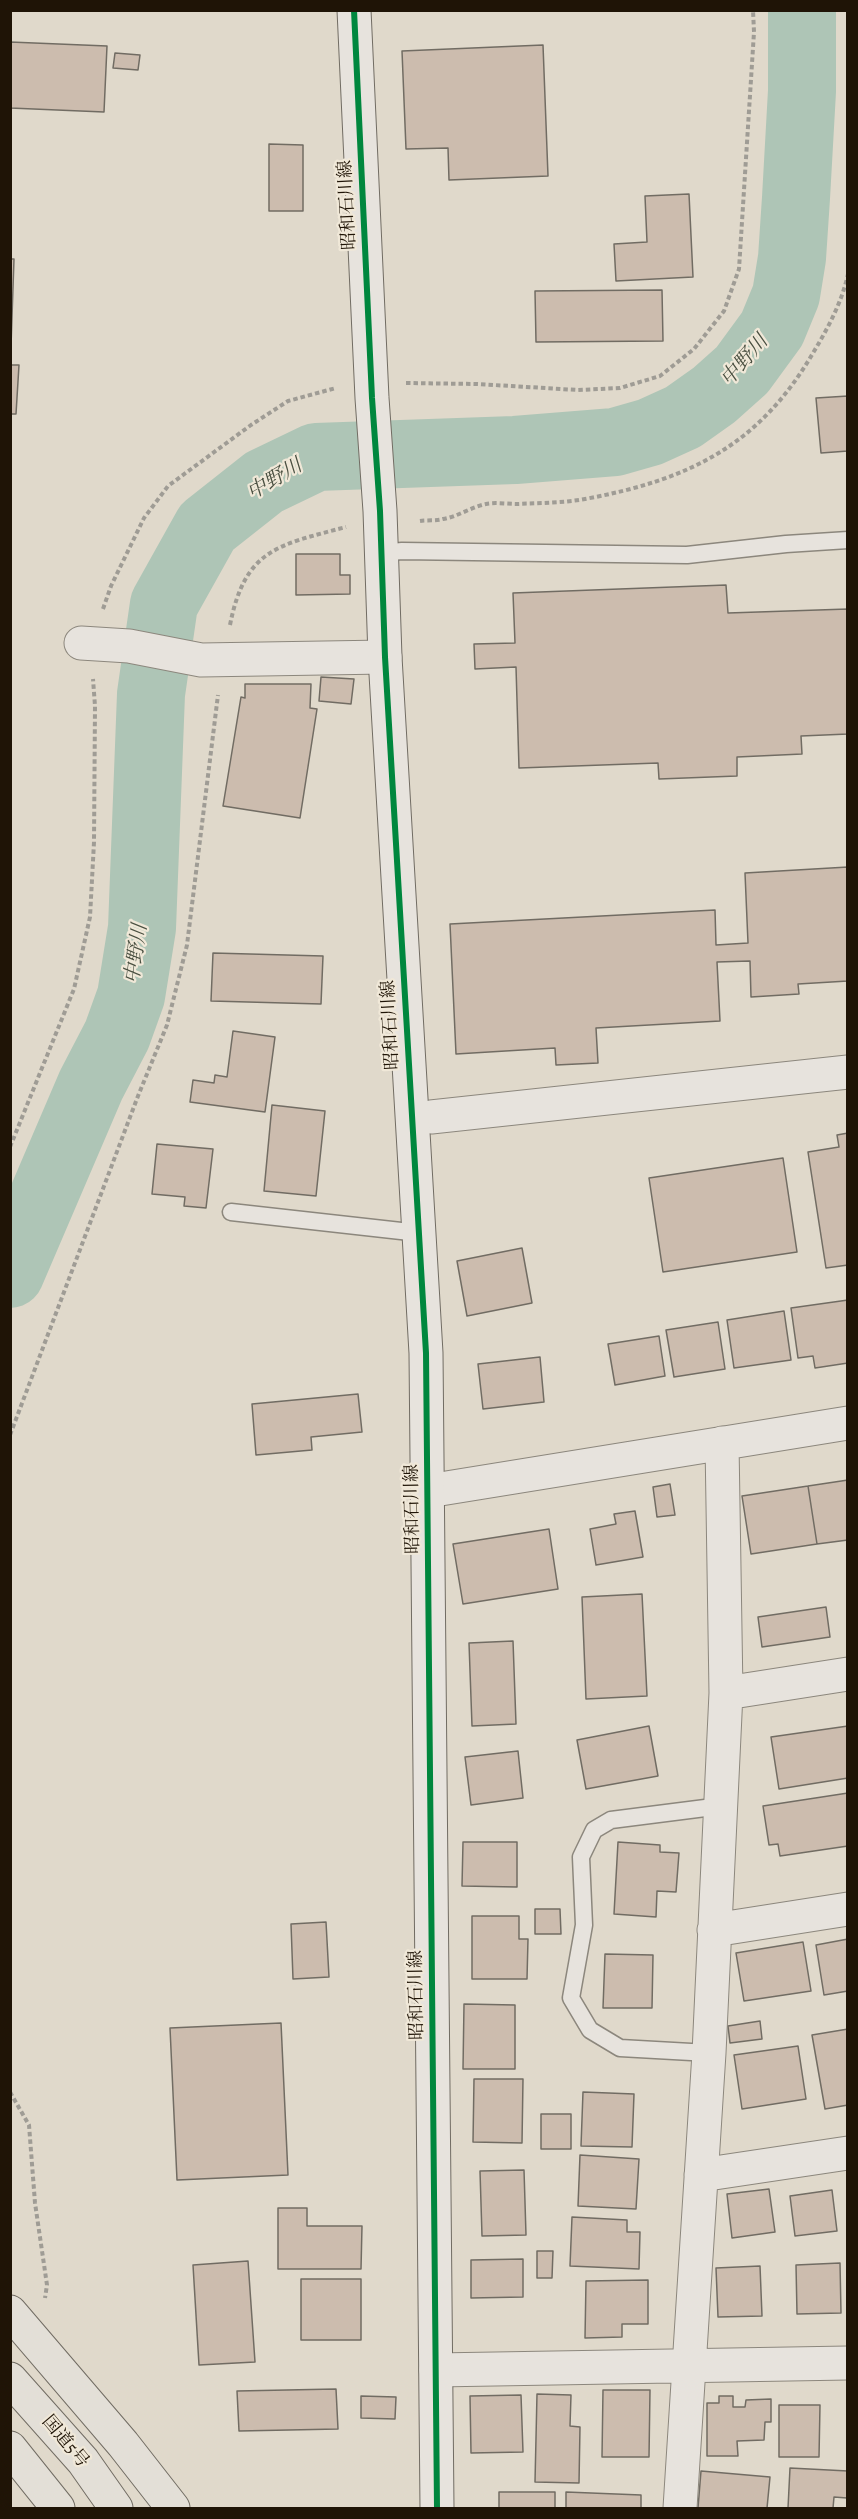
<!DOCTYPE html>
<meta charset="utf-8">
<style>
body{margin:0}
#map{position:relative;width:858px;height:2519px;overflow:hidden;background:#e0d9cb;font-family:Alegreya,serif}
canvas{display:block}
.frame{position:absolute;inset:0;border:12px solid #1f1406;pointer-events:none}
</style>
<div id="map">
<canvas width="858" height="2519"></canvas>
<div class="frame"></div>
</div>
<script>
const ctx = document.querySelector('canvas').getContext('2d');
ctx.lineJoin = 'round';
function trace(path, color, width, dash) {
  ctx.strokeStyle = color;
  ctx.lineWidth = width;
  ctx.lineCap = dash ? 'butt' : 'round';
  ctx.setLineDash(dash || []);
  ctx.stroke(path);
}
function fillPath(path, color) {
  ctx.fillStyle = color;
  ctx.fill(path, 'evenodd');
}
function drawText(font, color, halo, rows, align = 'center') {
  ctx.font = font + ' Alegreya,"Noto Serif JP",serif';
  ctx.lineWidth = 4.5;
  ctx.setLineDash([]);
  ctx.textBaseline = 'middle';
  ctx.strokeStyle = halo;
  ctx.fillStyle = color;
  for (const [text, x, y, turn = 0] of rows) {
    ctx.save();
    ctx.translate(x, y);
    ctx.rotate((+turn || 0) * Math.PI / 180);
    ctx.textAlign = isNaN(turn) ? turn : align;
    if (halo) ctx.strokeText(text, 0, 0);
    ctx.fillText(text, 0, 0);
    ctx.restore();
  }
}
trace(new Path2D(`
 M10,1274L91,1085L117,1035L131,996L142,928L151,694L164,604L207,527L264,482L316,457L515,450L615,442L650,432L683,417L714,395L742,370L772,329L786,295L792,258L796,198L802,91V10`), '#aec5b6', 68);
const building = new Path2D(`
 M10,42L107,46L104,112L10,108Z
 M543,45L548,176L449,180L448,148L406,149L402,51Z
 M115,53L140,55L138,70L113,68Z
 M269,144L303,145V211H269Z
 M689,194L693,277L616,281L614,244L647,242L645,196Z
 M10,259H14L11,346H10Z
 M662,290L663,341L536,342L535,291Z
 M10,365H19L16,414H10Z
 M848,396V451L821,453L816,398Z
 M296,554H340V575H350V594L296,595Z
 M726,585L728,613L848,609V734L801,736L802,754L737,757V776L659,779L658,763L519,768L516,667L475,669L474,644L515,643L513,593Z
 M321,677L354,679L351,704L319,701Z
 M245,684H311L310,708L317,709L300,818L223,806L241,697L245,698Z
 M848,867V981L798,984L799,994L751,997L750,961L717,962L720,1021L596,1028L598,1063L556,1065L555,1048L456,1054L450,924L715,910L716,945L748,943L745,873Z
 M213,953L323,956L321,1004L211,1001Z
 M233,1031L275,1037L265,1112L190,1102L193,1080L214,1083L215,1075L227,1077Z
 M272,1105L325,1111L316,1196L264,1191Z
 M848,1133V1265L826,1268L808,1152L839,1147L837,1135Z
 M157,1144L213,1149L206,1208L184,1206L185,1197L152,1194Z
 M783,1158L797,1252L663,1272L649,1178Z
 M522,1248L532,1303L467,1316L457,1261Z
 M848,1300V1363L815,1368L813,1356L798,1358L791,1308Z
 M784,1311L791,1360L734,1368L727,1320Z
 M718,1322L725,1369L674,1377L666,1330Z
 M659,1336L665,1376L615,1385L608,1344Z
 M540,1357L544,1402L483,1409L478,1364Z
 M358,1394L362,1432L311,1437L312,1450L256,1455L252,1404Z
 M848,1480V1540L817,1544L808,1486Z
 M670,1484L675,1515L657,1517L653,1487Z
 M808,1486L817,1544L751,1554L742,1496Z
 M635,1511L643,1557L596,1565L590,1529L616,1524L614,1514Z
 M549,1529L558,1589L463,1604L453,1544Z
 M642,1594L647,1696L586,1699L582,1597Z
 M826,1607L830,1637L762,1647L758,1617Z
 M513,1641L516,1724L472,1726L469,1643Z
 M649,1726L658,1776L586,1789L577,1740Z
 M848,1726V1778L779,1789L771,1737Z
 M518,1751L523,1798L471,1805L465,1757Z
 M848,1793V1846L780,1856L778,1844L769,1845L763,1806Z
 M463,1842H517V1887L462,1886Z
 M618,1842L660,1845V1852L679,1853L676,1892L657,1891L656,1917L614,1914Z
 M535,1909H560L561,1934H535Z
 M472,1916H519V1939H528L527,1979H472Z
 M326,1922L329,1977L293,1979L291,1924Z
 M848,1939V1991L824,1995L816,1945Z
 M803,1942L811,1991L744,2001L736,1953Z
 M605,1954L653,1955L652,2008H603Z
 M464,2004L515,2005V2069H463Z
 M760,2021L762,2039L730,2043L728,2026Z
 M281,2023L288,2175L177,2180L170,2028Z
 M848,2029V2105L825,2109L812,2035Z
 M798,2046L806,2099L742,2109L734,2055Z
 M474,2079H523L522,2143L473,2142Z
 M583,2092L634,2094L632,2147L581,2146Z
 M541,2114H571V2149H541Z
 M580,2155L639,2159L636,2209L578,2206Z
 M524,2170L526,2235L482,2236L480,2171Z
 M769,2189L775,2232L732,2238L727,2194Z
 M832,2190L837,2231L795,2236L790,2196Z
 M278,2208H307V2226H362L361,2269H278Z
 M572,2217L627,2220V2232H640L639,2269L570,2266Z
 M537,2251H553L552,2278H537Z
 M523,2259V2297L471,2298V2260Z
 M248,2261L255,2362L199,2365L193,2265Z
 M840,2263L841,2313L797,2314L796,2265Z
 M760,2266L762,2316L718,2317L716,2268Z
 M301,2279H361V2340H301Z
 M648,2280V2324H622V2337L585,2338L586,2281Z
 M336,2389L338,2429L239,2431L237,2391Z
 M603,2390H650L649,2457H602Z
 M537,2394L571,2395L570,2426L580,2427L579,2483L535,2482Z
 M521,2395L523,2452L471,2453L470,2396Z
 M361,2396L396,2397L395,2419L361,2418Z
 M719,2396H733V2407H745L746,2400L771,2399V2422H765L764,2440L737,2441L738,2456H707V2403H719Z
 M779,2405H820L819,2457H779Z
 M790,2468L848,2471L847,2498L834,2497L833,2508H788Z
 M701,2471L770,2477L767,2508H698Z
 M499,2492H555V2508H499Z
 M566,2492L641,2495V2508H566Z`);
fillPath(building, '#ccbcae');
trace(building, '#716c63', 1.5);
const lane = new Path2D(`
 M381,553L402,551L687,555L786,544L848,540
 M231,1212L419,1233
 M709,2053L620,2048L590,2030L571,1998L584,1925L581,1857L594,1830L611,1820L721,1806`);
const street = new Path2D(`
 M81,643L129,646L201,660L385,657
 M431,1117L848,1072
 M428,1491L848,1423
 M726,1693L848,1674
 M714,1930L848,1909
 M701,2175L848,2153
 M436,2370L848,2363
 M680,2508L709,2053L726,1693L722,1443`);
const secondary = new Path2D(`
 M354,10L372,398L380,511L385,657L426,1353L437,2508`);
const highway = new Path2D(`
 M10,2312L123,2444L173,2508
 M10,2379L83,2461L116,2508
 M10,2448L58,2508`);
trace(lane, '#8c877d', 19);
trace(street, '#8c877d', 35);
trace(secondary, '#716c63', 35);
trace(highway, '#716c63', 35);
trace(new Path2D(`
 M406,383L477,384L578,390L620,388L660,376L694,349L724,311L739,269L754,32L753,10
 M420,521C427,520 436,521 443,519C457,517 471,507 486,504C495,502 507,504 517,504C540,503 563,503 585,499C688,480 759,446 813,353C828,328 842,302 848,274
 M103,609L111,586L144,518L168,486L251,425L288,401L336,388
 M230,625C245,549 278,545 346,527
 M10,1147L74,989L90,917L94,842L95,706L93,679
 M10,1435L138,1096L167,1025L187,945L218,695
 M10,2092L29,2125L35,2203L47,2285L45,2298`), '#9f9c95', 4, [4.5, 3]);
trace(lane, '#e7e3dd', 16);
trace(street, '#e7e3dd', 33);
trace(secondary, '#e7e3dd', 33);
trace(highway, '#e3dfd7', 33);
trace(new Path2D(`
 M354,10L372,398L380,511L385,657L426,1353L437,2508`), '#00873e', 6);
drawText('18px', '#1f1406', '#f0e8d8', [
 ["昭和石川線",348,205,-93],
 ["昭和石川線",391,1025,-93],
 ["昭和石川線",413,1509,-91],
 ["昭和石川線",417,1995,-91],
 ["国道5号",65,2442,50]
]);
drawText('italic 20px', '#494f40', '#f0e8d8', [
 ["中野川",745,361,-49],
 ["中野川",275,480,-31],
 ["中野川",137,954,-82]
]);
</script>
